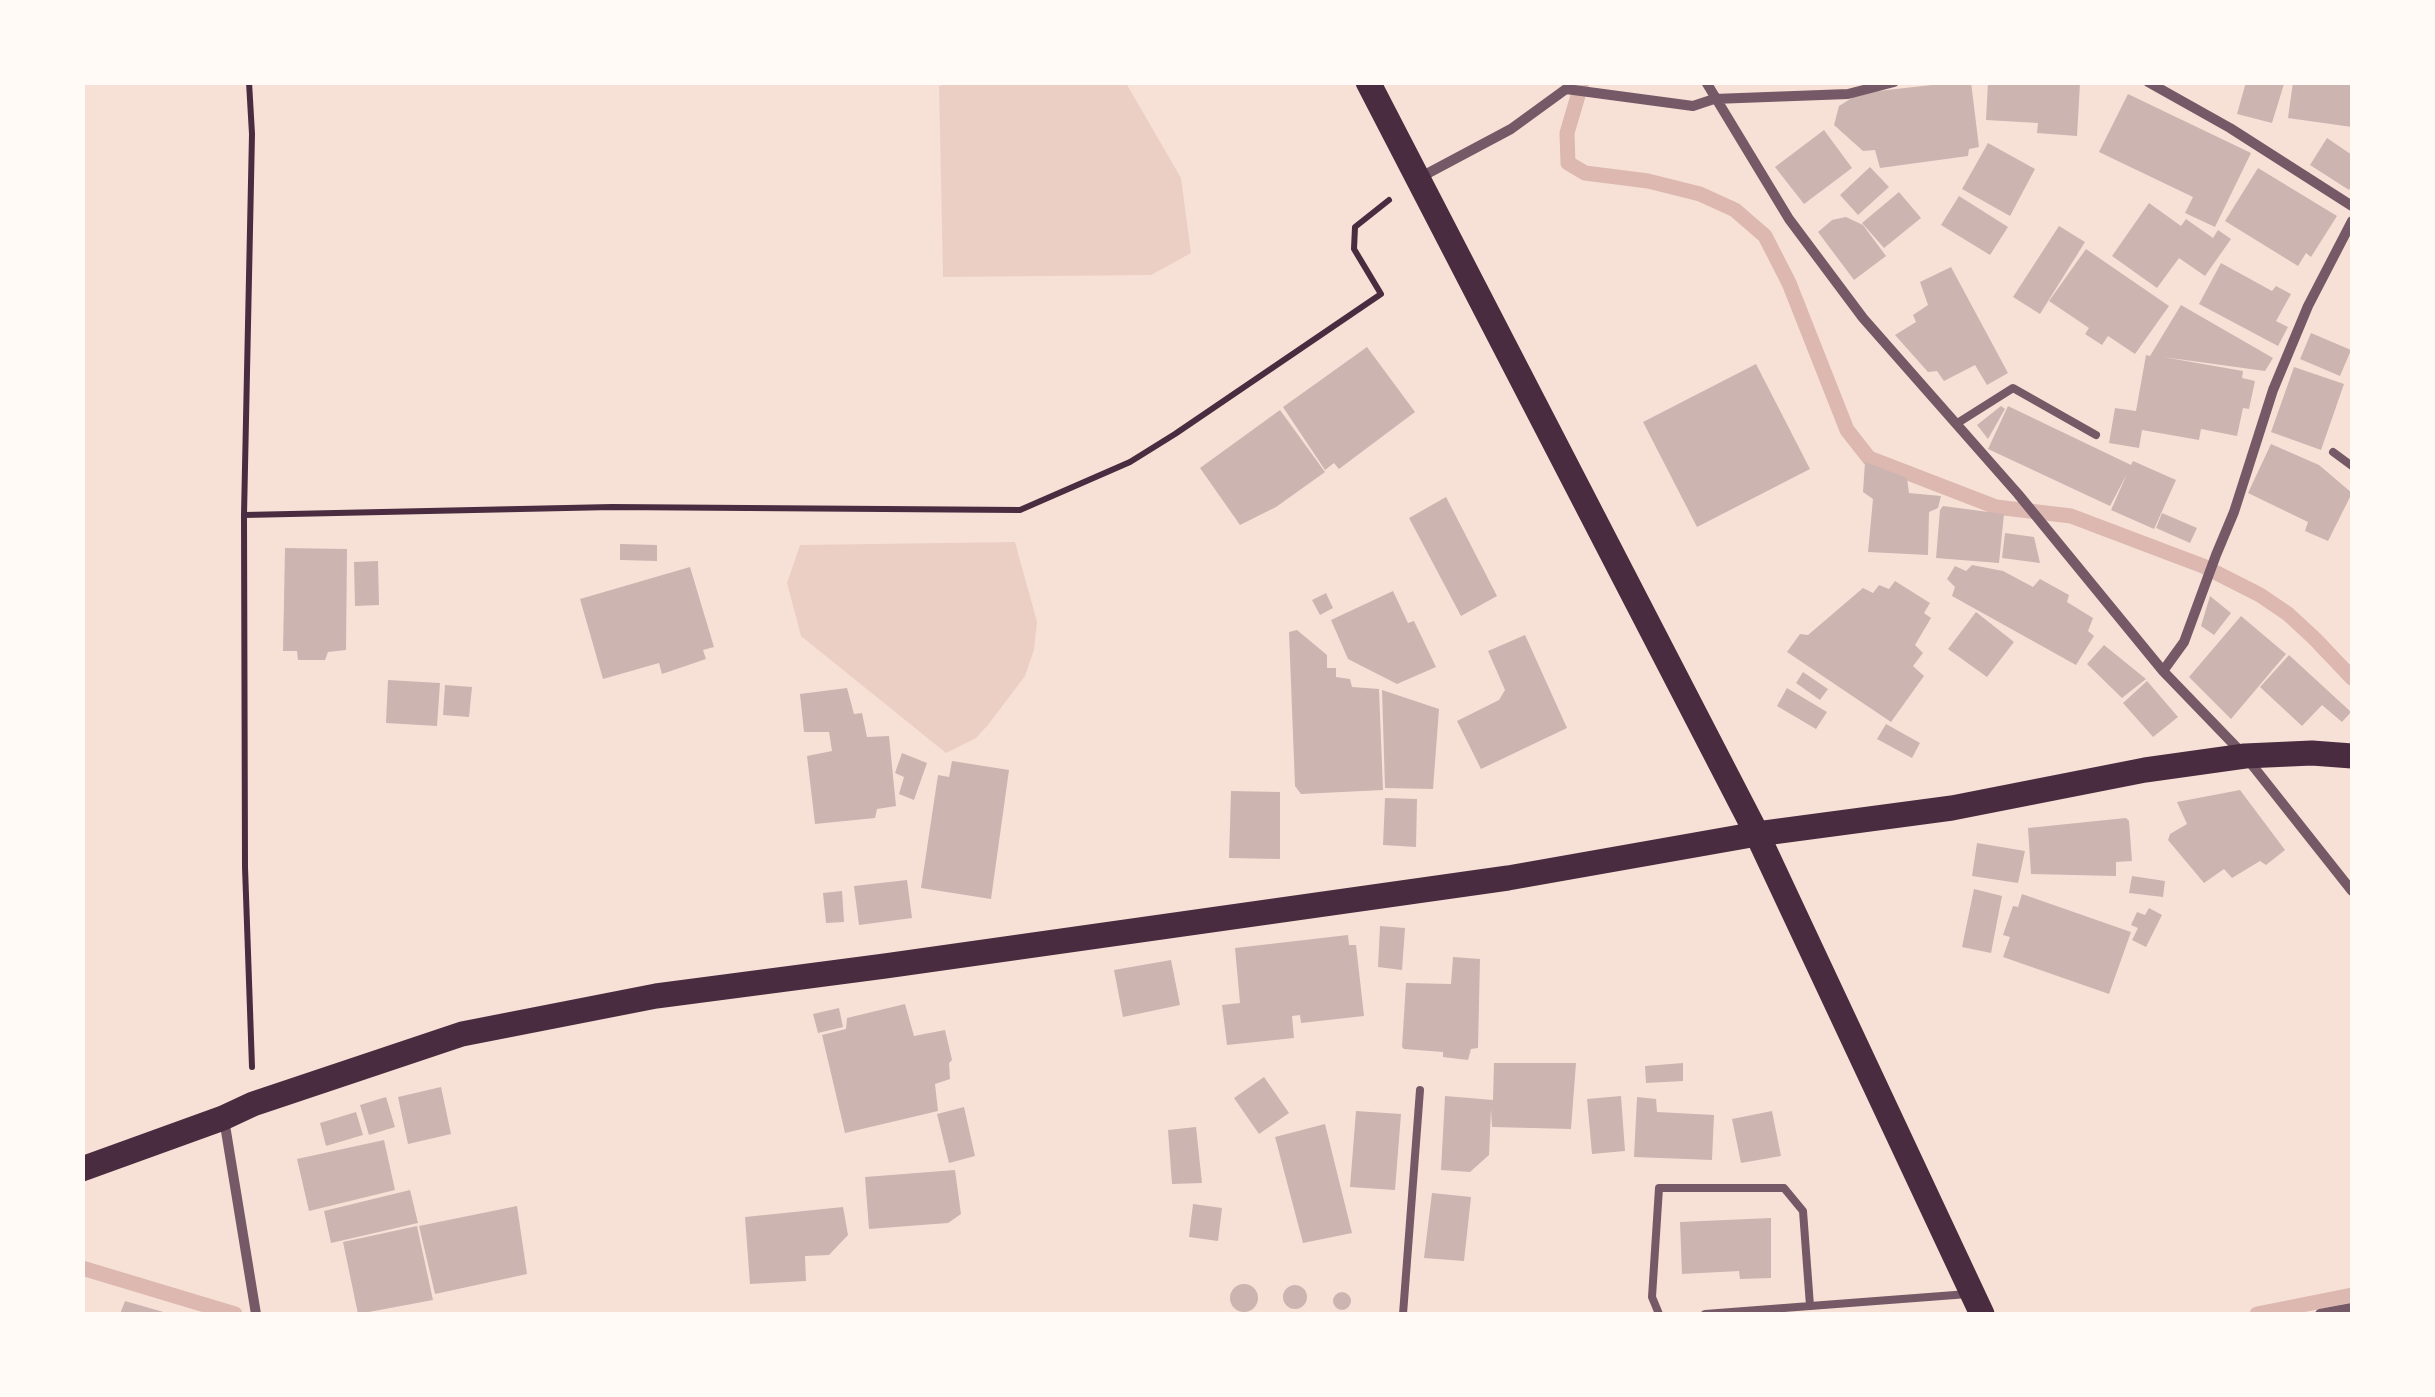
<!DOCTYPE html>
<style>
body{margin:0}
#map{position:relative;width:2435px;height:1397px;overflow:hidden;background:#f7e1d7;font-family:"Fira Sans Condensed",sans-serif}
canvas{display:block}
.frame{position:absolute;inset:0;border:85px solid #fffaf5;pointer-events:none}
</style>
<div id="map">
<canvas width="2435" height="1397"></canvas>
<div class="frame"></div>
</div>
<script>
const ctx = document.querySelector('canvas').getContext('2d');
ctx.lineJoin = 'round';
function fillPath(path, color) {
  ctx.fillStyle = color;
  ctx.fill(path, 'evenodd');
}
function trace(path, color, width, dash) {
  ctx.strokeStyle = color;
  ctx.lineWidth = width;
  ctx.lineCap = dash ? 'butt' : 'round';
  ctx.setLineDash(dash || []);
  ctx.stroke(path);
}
fillPath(new Path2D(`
 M950,83H1126L1181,178L1191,253L1151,275L943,277L939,86Z
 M1015,542L1037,622L1034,650L1025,676L988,725L976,738L946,753L801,636L787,583L800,545Z`), '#ebcfc5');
trace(new Path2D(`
 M1582,82L1567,133L1568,163L1585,173L1648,181L1700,194L1735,210L1765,236L1789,283L1847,430L1869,458L1996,507L2071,516L2203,566L2260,595L2288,614L2315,639L2352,678
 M82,1268L235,1314
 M2257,1314L2352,1295`), '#dcb8b0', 15);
fillPath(new Path2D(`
 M1959,82H1971L1979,147L1969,149L1968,156L1880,168L1875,150L1863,151L1834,125L1839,106L1860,93Z
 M1988,82L2080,83L2077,136L2037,133L2038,123L1986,120Z
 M2246,82L2284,84L2272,123L2237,114Z
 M2293,82H2352V127L2288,118Z
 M2128,94L2251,153L2215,227L2185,213L2193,197L2099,152Z
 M1824,130L1852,168L1804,204L1775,167Z
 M2327,138L2352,155V184L2349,190L2310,165Z
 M1988,143L2035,169L2010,216L1962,189Z
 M1870,167L1889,187L1858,215L1840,195Z
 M2258,168L2337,216L2311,257L2306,253L2298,266L2225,221Z
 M1899,192L1921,218L1884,248L1862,223Z
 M1959,196L2008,227L1990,255L1941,225Z
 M2149,203L2181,226L2186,219L2213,238L2218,230L2231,239L2205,276L2179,258L2157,288L2112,256Z
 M1846,217L1863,225L1886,256L1854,280L1818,232L1832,220Z
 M2059,226L2085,242L2040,314L2013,297Z
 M2086,249L2169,306L2135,354L2108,336L2102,345L2085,334L2089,328L2049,301Z
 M2221,263L2272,291L2276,286L2291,294L2276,321L2288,327L2278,346L2199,304Z
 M1951,267L2008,373L1987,385L1975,365L1944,381L1937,371L1928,372L1895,335L1916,322L1913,315L1928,305L1920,282Z
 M2181,305L2273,358L2265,371L2163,357L2243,371L2242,378L2255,381L2249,409L2243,408L2237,436L2201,429L2199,440L2142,430L2139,448L2109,443L2115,408L2136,411L2146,355L2150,356Z
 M2311,333L2351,350L2340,376L2300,359Z
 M1367,347L1415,412L1339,469L1334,463L1325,470L1283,407Z
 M1756,364L1810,469L1697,527L1643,422Z
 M2294,367L2344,384L2321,450L2271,432Z
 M2001,406L2005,409L1988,439L1977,425Z
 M2008,406L2131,465L2133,461L2176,480L2154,529L2111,510L2127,474L2110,506L1988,449Z
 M1280,410L1325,472L1276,507L1240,525L1200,468Z
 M2271,444L2319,465L2352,493L2328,541L2305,531L2308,522L2248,493Z
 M1865,462L1907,478L1909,493L1941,496L1938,508L1929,512L1928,555L1868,552L1873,499L1863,492Z
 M1446,497L1497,596L1461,616L1409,518Z
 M1943,506L2004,514L1999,563L1936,558L1940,510Z
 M2162,513L2197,528L2190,543L2156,528Z
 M2005,533L2034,537L2040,563L2002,558Z
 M620,544L657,545V561L620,560Z
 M285,548L347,549L346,650L328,652L325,660H298L297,651H283Z
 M378,561L379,605L355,606L354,562Z
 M1972,565L2003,571L2033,587L2040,579L2069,595L2067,602L2093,618L2088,631L2094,636L2076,665L1952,596L1955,587L1947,579L1955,566L1966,571Z
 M690,567L714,647L703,650L706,659L662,674L659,663L603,679L580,599Z
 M1895,581L1930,603L1924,613L1931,618L1915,645L1923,653L1913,666L1924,676L1891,722L1787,652L1800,634L1808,635L1863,588L1873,593L1879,585L1889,589Z
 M1393,591L1408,623L1414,621L1436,667L1397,684L1348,659L1331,620Z
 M1326,593L1333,608L1320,615L1312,600Z
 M2210,596L2231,613L2214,635L2201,626Z
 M1976,612L2014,642L1987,677L1948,649Z
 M2241,616L2286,654L2231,719L2189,677Z
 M1297,630L1327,655V668H1336V677L1350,679L1352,687L1379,689L1383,790L1301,794L1295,786L1289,632Z
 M1525,635L1567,728L1481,769L1457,721L1499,700L1505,690L1488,651Z
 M2104,645L2146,679L2122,698L2087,664Z
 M2289,655L2351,712L2342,722L2322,705L2302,726L2260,687Z
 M1803,672L1828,689L1820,700L1796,683Z
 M388,680L440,683L437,726L386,723Z
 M2147,681L2178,717L2153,737L2123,703Z
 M445,685L472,687L469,717L443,715Z
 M847,688L854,714L862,713L867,737L889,736L896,806L877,809L875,818L815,824L807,756L832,751L829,732H804L800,694Z
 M1787,688L1827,712L1816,729L1777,706Z
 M1382,690L1439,709L1433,789L1385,788Z
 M1886,724L1920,743L1912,758L1877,739Z
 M902,753L927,763L914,800L899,794L904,777L895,773Z
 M952,761L1009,770L991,899L921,888L938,775L949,777Z
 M2240,790L2285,850L2266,865L2260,861L2232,878L2224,869L2204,883L2168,840L2170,834L2187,824L2177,802Z
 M1231,791L1280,792V859L1229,858Z
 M1385,798L1417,799L1416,847L1383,845Z
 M2126,818L2129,821L2132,861L2116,862V876L2031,874L2028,828Z
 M1977,843L2025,851L2018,883L1972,876Z
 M2132,876L2165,881L2163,897L2129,893Z
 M907,880L912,918L859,925L854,886Z
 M1974,889L2002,896L1991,953L1962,947Z
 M842,891L844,922L826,923L823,893Z
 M2022,894L2131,932L2109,994L2003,957L2010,937L2003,935L2013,906L2018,907Z
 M2149,908L2162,915L2146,947L2132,940L2138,928L2131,925L2137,912L2145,915Z
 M1380,926L1405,928L1402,970L1378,967Z
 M1348,935L1349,945H1356L1364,1016L1301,1023L1300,1015L1292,1016L1294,1038L1227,1045L1222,1005L1240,1003L1235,948Z
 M1453,957L1480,959L1478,1048L1471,1049L1468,1060L1443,1057V1052L1404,1049L1402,1047L1406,983L1451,984Z
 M1171,960L1180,1005L1123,1017L1114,970Z
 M905,1004L914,1036L945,1030L952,1060L949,1063L950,1079L935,1084L938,1111L845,1133L822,1035L846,1029L847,1018Z
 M839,1008L843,1027L818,1033L813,1014Z
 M1494,1063H1576L1571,1129L1492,1127L1491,1109L1489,1155L1470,1172L1441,1170L1445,1096L1493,1100Z
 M1683,1063V1081L1646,1083L1645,1066Z
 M1264,1077L1289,1113L1259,1134L1234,1098Z
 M441,1087L451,1134L408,1144L398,1097Z
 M1621,1096L1625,1151L1592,1154L1587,1099Z
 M386,1097L395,1127L369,1135L360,1105Z
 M1637,1097L1656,1099L1657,1112L1714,1115L1712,1160L1634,1157Z
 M964,1107L975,1156L949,1163L937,1114Z
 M1356,1111L1401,1114L1395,1190L1350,1187Z
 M1772,1111L1781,1156L1741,1163L1732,1119Z
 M356,1112L363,1135L326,1146L320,1123Z
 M1325,1124L1352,1233L1303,1243L1275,1137Z
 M1196,1127L1202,1183L1172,1184L1168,1130Z
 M384,1140L395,1190L309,1211L297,1159Z
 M955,1170L961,1214L948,1223L869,1229L865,1177Z
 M410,1190L418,1223L331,1243L324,1211Z
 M1432,1193L1471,1197L1464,1261L1424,1258Z
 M1193,1204L1222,1208L1218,1241L1189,1237Z
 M517,1206L527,1274L435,1294L419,1226Z
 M843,1207L848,1235L829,1255L805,1256L806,1281L750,1284L745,1217Z
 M1771,1218V1278L1740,1279L1739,1271L1682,1274L1680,1222Z
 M417,1226L433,1300L358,1314L343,1242Z
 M1230 1298a14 14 0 1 1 28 0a14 14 0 1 1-28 0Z
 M1283 1297a12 12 0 1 1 24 0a12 12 0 1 1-24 0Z
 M1333 1301a9 9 0 1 1 18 0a9 9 0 1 1-18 0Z
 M125,1301L167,1313V1314H120Z`), '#ccb4b1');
trace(new Path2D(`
 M249,82L252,134L244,515L245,867L252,1067
 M244,515L612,507L1020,510L1130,462L1175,434L1381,294L1354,249L1355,227L1389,200`), '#4a2c40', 6);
trace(new Path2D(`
 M1956,424L2013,388L2096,435
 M2333,452L2352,466
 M1403,1314L1420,1090
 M1659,1314L1652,1297L1659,1188H1784L1803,1211L1810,1306
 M1705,1314L1968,1294`), '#755966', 8);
trace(new Path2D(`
 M1706,82L1789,219L1863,318L2018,494L2163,671L2245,756L2352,891
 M2148,82L2230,128L2352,206
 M1419,178L1511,129L1566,89L1693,106L1714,99L1848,94L1894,82
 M2163,671L2184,642L2216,555L2234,512L2273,390L2308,306L2352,221
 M224,1119L256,1314
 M2320,1314L2352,1308`), '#755966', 10);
trace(new Path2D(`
 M1368,82L1757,834L1982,1314
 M82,1169L223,1118L253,1104L462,1034L656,996L885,966L1508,878L1757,834L1952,808L2145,770L2245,756L2312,753L2352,756`), '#4a2c40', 25);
</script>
